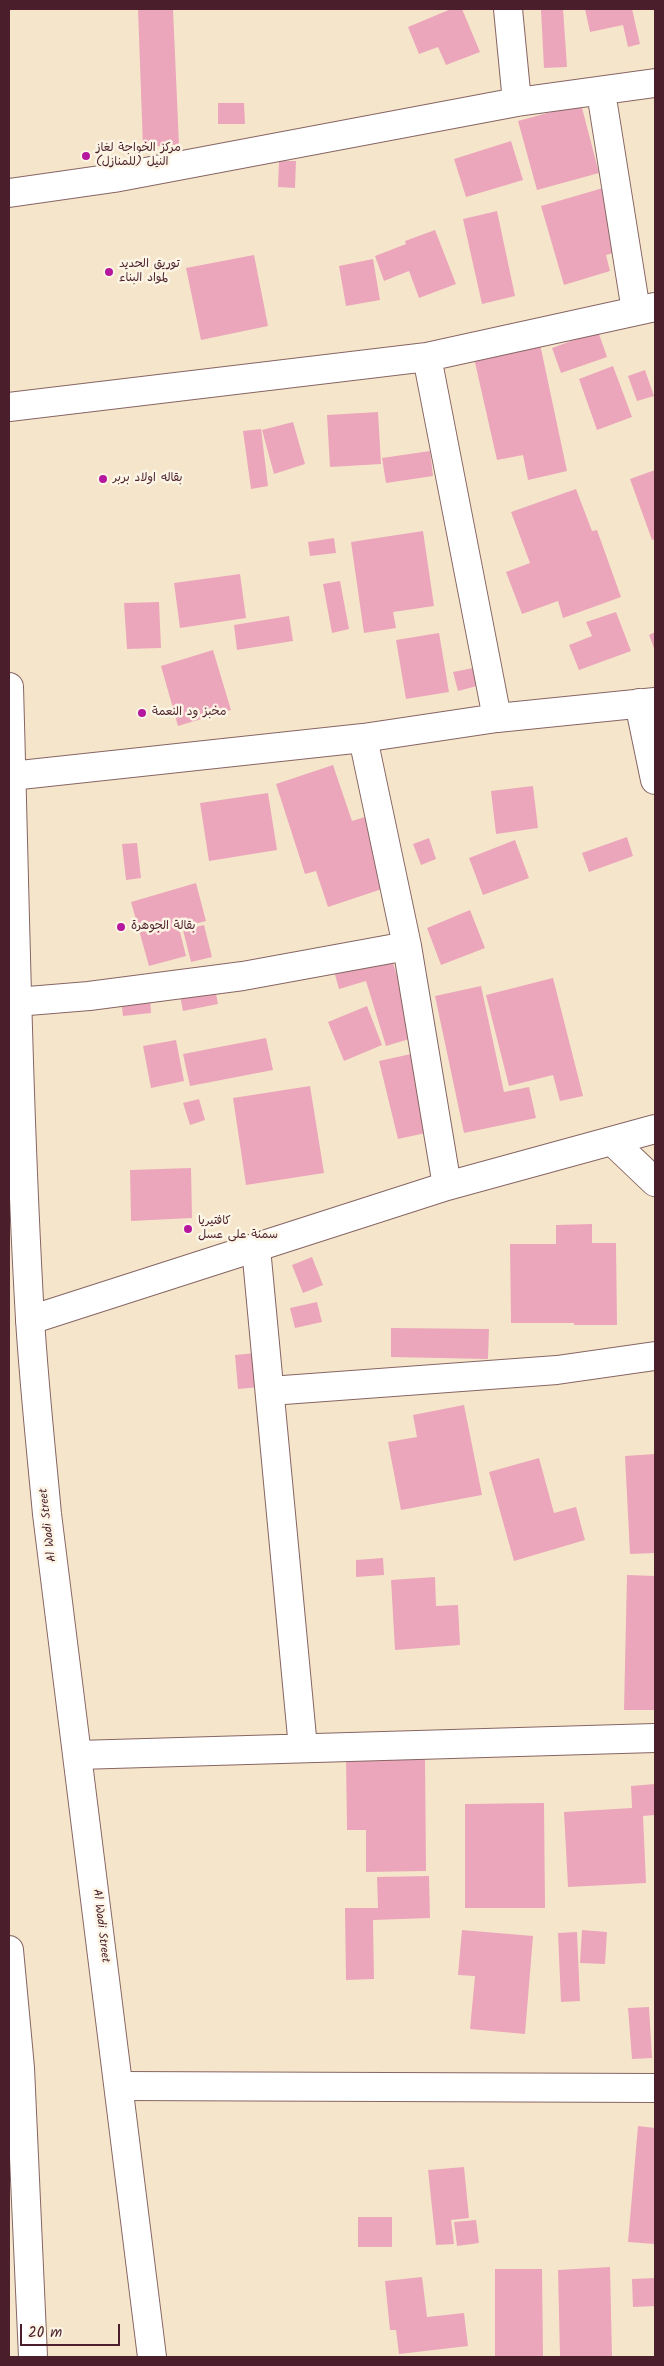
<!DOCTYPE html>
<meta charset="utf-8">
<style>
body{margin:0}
#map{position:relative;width:664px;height:2366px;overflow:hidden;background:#f5e6cb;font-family:Kalam,sans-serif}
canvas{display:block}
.frame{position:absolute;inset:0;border:10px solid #4a1f2b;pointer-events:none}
.scale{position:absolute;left:20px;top:2324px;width:100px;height:22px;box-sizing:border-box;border:2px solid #4a1f2b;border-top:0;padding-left:6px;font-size:15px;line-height:18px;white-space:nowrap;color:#4a1f2b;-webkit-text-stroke:4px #fcf5e5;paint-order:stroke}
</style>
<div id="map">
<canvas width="664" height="2366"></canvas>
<div class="frame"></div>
<div class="scale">20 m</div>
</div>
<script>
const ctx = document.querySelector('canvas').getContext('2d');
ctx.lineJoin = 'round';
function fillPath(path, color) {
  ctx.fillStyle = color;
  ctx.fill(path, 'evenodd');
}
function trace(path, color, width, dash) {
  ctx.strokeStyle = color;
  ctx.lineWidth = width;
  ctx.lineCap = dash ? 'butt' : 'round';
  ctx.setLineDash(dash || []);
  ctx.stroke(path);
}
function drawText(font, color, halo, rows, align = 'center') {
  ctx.font = font + ' Kalam,"Playpen Sans Arabic",sans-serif';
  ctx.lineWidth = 5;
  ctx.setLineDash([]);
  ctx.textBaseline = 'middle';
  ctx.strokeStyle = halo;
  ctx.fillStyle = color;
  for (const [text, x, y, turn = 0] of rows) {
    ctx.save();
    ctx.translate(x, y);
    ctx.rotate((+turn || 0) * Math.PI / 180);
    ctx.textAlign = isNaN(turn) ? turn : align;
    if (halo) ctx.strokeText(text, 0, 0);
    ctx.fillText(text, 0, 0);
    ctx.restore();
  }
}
fillPath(new Path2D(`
 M138,9H173L179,145L143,147Z
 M451,9H462L480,52L446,65L438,47L419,54L408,27Z
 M563,9L567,67L544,68L541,10Z
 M585,9H632L640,44L628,47L623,25L590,32Z
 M218,103H244L245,124H218Z
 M581,104L599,173L537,190L518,121Z
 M511,141L523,180L466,197L454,159Z
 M279,161H296L295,188L278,187Z
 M603,188L621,251L606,255L610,271L564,285L541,206Z
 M497,211L515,296L482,304L463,219Z
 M435,230L456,284L419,298L409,271L384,281L375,256L406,244L405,241Z
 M254,255L268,326L201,340L186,268Z
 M373,259L380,300L346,306L339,266Z
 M598,331L607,357L561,373L552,348Z
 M540,344L567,471L528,480L523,455L497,460L474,358Z
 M613,366L632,417L597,430L579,379Z
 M645,370L654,396L637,401L628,376Z
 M378,412L381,464L330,467L327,415Z
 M293,422L305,464L274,474L262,430Z
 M261,429L268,486L251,489L243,431Z
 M430,451L433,476L386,483L382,458Z
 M655,470V539L652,540L630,479Z
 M576,489L592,531L597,530L621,597L563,618L558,601L522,614L506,572L530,563L511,512Z
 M423,531L434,606L393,612L396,628L364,633L351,542Z
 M334,538L336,553L310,556L308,542Z
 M240,574L246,618L180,628L174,583Z
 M340,581L349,629L332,633L323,584Z
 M159,602L161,648L127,649L124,603Z
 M616,612L631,651L579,670L569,645L592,636L586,622Z
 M289,616L293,641L237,650L234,625Z
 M655,632V651L649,635Z
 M439,633L449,692L406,699L396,640Z
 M213,650L231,710L178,726L161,666Z
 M473,668L477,686L458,691L453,672Z
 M333,765L352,821L365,817L388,887L328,907L316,871L305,874L276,784Z
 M533,786L538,828L496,834L491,791Z
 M268,793L277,850L209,861L200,803Z
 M627,837L633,856L589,872L582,853Z
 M429,838L436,859L421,865L413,844Z
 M515,840L529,878L483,895L469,858Z
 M137,843L141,878L126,880L122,844Z
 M196,883L206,921L179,928L186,956L149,966L131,902Z
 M470,910L485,948L441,965L427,928Z
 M204,925L212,957L191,962L183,930Z
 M388,947L416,1037L386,1046L366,981L339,989L332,964Z
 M553,978L583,1096L560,1101L553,1075L509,1086L486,995Z
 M214,984L218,1004L183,1011L179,990Z
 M481,986L504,1092L529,1087L536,1118L464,1133L435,996Z
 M150,994L151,1013L123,1016L121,997Z
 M367,1006L382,1045L344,1061L328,1022Z
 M266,1038L273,1070L190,1086L183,1054Z
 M176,1040L184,1081L151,1088L143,1046Z
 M411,1054L430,1132L398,1139L379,1061Z
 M310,1086L324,1173L246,1185L233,1098Z
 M199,1099L205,1120L190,1125L183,1103Z
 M191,1168L192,1218L131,1221L130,1170Z
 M592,1224V1243H616L617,1325H574V1323H511L510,1244H556V1225Z
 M312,1257L323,1285L303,1293L292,1265Z
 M317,1302L322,1322L295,1328L290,1308Z
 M391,1328L489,1329L488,1359L391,1357Z
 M256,1353L259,1387L238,1389L235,1355Z
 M464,1405L482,1495L401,1510L388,1442L417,1437L413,1415Z
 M655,1454V1553L630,1554L625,1456Z
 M539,1458L554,1513L576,1507L585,1540L514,1561L489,1472Z
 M383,1558L384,1575L356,1577V1560Z
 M627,1575L655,1576V1710H624Z
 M435,1577L436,1606L458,1605L460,1645L395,1650L391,1580Z
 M425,1756L426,1871L366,1872V1830H347L346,1757Z
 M655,1784V1815L643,1816L646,1883L568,1887L564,1812L632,1808L631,1786Z
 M544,1803L545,1908H465V1804Z
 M429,1876L430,1918L373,1920L374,1979L346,1980L345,1908H378L377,1877Z
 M462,1930L533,1936L525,2034L470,2029L475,1976L458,1975Z
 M582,1930L607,1932L605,1964L580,1963Z
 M577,1932L580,2001L561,2002L558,1933Z
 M649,2007L652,2058L632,2059L628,2008Z
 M638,2126L655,2128V2244L628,2242Z
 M464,2167L469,2218L451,2220L454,2244L436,2245L428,2170Z
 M358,2217H392V2247H358Z
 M476,2220L479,2243L457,2246L454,2222Z
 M610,2267L612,2357H560L558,2270Z
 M495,2269H542L543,2357H495Z
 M422,2277L427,2317L464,2313L468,2346L399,2354L396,2330H390L385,2281Z
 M655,2278V2306L633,2307L632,2279Z`), '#eba6bb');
const minor = new Path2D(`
 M508,9L517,102
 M601,92L636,311
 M9,193L114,178L517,102L655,83
 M427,357L497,718
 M9,407L427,357L655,307
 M639,703L655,780
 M363,738L407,946L447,1186
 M11,776L363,738L497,718L655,702
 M16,1002L89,996L243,976L407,946
 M612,1141L655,1182
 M256,1248L303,1748
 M30,1320L447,1186L655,1129
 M270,1391L557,1370L655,1356
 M78,1755L655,1738
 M120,2086L655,2088`);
const major = new Path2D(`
 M9,687C15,898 18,1109 30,1319C34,1384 41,1449 47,1514L152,2357
 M9,1950L20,2068L33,2357`);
trace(minor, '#866563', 30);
trace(major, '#866563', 30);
trace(minor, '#fff', 28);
trace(major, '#fff', 28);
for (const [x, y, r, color] of [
 [86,156,5,"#b5179e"],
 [109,272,5,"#b5179e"],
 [103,479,5,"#b5179e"],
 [142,713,5,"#b5179e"],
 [121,927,5,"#b5179e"],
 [188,1229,5,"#b5179e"]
]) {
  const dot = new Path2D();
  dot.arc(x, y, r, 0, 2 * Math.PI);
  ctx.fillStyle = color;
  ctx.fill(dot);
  trace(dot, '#fcf5e5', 2);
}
drawText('12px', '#4a1f2b', '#fcf5e5', [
 ["مركز الخواجة لغاز",96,149],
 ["النيل (للمنازل)",96,163],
 ["توريق الحديد",119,265],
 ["لمواد البناء",119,279],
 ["بقاله اولاد بربر",113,479],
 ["مخبز ود النعمة",152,713],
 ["بقالة الجوهرة",131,927],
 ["كافتيريا",198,1222],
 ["سمنة على عسل",198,1236]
], 'left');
drawText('12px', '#4a1f2b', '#fcf5e5', [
 ["Al Wadi Street",49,1525,-97],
 ["Al Wadi Street",100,1926,83]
]);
</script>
